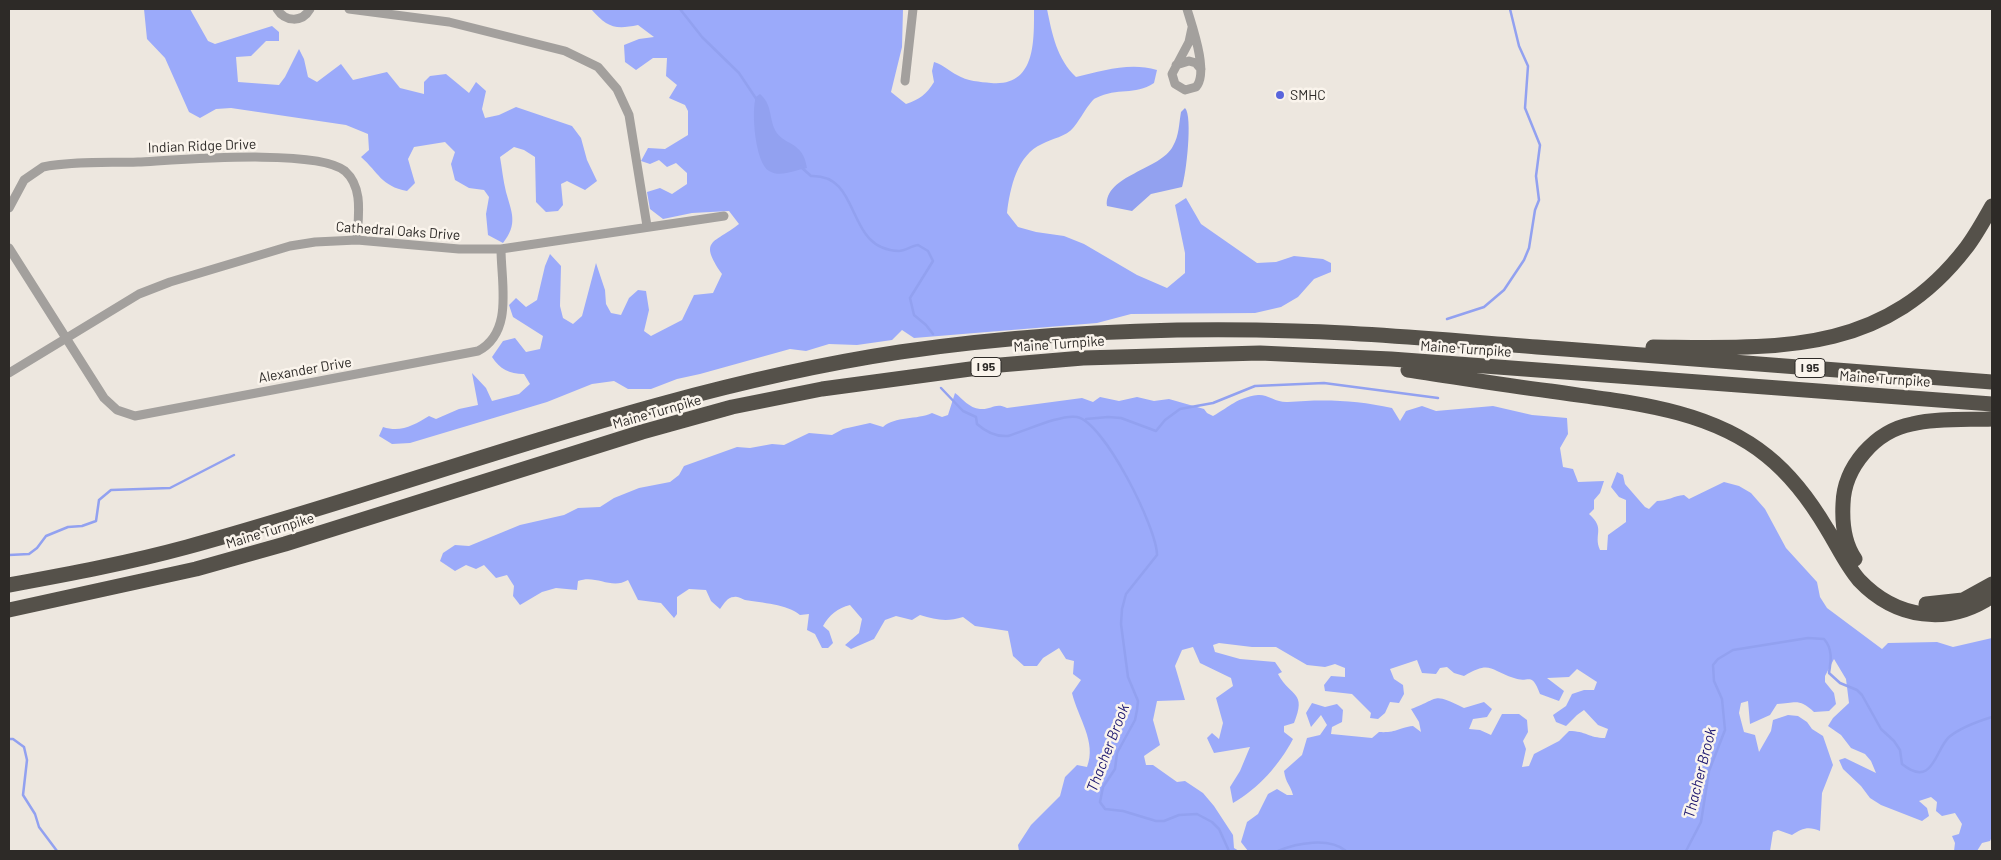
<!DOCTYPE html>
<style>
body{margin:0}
#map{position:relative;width:2001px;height:860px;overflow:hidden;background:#ede7df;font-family:Barlow,sans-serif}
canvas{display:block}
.frame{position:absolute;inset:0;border:10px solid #2d2a27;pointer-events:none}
</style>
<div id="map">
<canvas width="2001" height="860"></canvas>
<div class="frame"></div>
</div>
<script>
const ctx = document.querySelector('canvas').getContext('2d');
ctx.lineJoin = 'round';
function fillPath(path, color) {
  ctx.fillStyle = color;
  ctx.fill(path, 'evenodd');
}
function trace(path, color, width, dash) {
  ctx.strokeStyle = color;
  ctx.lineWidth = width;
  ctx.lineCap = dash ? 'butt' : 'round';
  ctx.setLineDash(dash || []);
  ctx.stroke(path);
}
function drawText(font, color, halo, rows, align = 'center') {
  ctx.font = font + ' Barlow,sans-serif';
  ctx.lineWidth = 5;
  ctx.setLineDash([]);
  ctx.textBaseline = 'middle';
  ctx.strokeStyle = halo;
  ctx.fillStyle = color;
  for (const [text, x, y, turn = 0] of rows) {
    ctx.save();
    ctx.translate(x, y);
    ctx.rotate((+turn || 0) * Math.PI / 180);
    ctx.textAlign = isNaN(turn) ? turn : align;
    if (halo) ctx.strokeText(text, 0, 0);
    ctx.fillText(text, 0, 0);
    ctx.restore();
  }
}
fillPath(new Path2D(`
 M144,9H190L208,41L215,44L272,26L279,32V41H266L251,56L236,57L238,82L279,85L285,77L299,49L304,59L308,77L317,82L341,64L353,80L387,72L400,88L424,94V82L430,76L446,74L469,93L476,82L486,91L482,109L485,118L499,115L516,107L572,126L581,138L587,160L597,181L585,190L567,181L561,184L563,205L558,211L546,212L536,202L535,157L524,150L514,147L500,157C502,168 503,180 506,192C512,213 518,224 503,243L488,235L486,214L489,197L484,190L469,188L455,180L451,164L455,152L445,142L414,147L408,159L415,183L407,191C381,186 379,173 361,157L369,150L368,134L346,125L231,108L216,109L200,118L189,112L165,58L147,39Z
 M591,9H903L902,47L891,92L906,104C920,99 926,95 934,82L932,71L934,62C944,65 949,71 957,75C967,81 980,82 991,83C1036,87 1034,41 1034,9H1047C1052,34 1057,59 1076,77C1103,71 1129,62 1157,70L1154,83C1134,96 1118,87 1096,98C1090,100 1079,122 1073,128C1067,136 1051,139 1042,144C1017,155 1010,188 1007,213L1018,227L1036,232L1064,236L1084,244L1137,275L1167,288L1185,273V253L1175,205L1186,198L1201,224L1257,263L1276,262L1294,256L1323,259L1331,263V272L1314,279L1298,297L1281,307L1255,313L1131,314L1097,323L914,338L902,330L892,340L857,345L829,344L806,351L790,349L700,374L677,379L651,389H628L614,381L592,384L547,402L410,443L392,444L379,436L383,427C401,433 414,425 429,416L436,419L459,409L478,405L472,373L486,388L492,401L519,394L530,384L524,374C509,374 500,369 492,357L503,341L515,338L526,352L540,349L543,336L513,317L509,305L516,298L526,307L537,300L545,266L550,254L561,266L560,306L563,318L573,324L582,316L596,263L605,290L606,304L611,313L621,315L629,298L638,290L646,291L649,310L644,331L651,336L682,320L694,295L713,293L722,274C698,239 714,244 739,224L729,211L692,213L663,219L650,209L647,192L660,188L672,194L687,184V173L676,163L667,167L659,160L650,164L641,161L648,148L665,149L688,135V111L685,105L669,98L677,85L666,76L667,58H653L636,70L625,62L624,45L639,39L654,37L638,25C614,30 607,27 591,9Z
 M955,393C963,399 969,408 980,409C992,410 995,402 1007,408L1082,398L1093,402L1100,397L1119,401L1137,397L1154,401L1169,399L1204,409L1207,413L1213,416C1231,406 1236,398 1258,395C1267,394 1277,403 1288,402C1323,399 1357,400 1392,408L1400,421L1406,411L1422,406L1436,411L1493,406L1532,415L1567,418L1568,434L1560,448L1563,467L1573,469L1578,482L1604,481L1600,493L1594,500V509L1589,514C1606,529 1593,534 1600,550H1607L1608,535L1626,522V500L1619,497L1611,487L1617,472L1623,475L1625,484L1645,507L1649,509L1657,501C1667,501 1674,496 1684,495L1689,499L1724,482L1739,486L1751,493L1765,509L1786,548L1817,582L1820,597L1827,608L1882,649L1888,643L1937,642L1953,647L1992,638V837L1990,841L1982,843L1977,851H1954L1955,843L1952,836L1959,834L1962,824L1955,813L1942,816L1936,811L1937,802L1931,797L1919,801L1927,808L1929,816L1922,821L1881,805L1870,798L1861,786L1843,769L1839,760L1845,758L1876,773L1871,761L1865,754L1851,748L1841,735L1828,726L1833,718L1849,703L1846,679L1834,659L1825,676V682L1834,693L1836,704L1829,711L1814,712C1799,698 1796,703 1777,704L1770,715L1750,724L1748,701L1741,703L1739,713L1744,732L1755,735L1759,752L1771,731L1773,720L1788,715L1798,716L1807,722L1812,729L1823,736L1833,765L1822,793L1820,831C1809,826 1802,828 1792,835L1778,830L1773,832L1770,851H1248L1241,842L1247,822L1258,814L1268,794L1277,789L1287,795H1293C1290,784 1286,784 1284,771L1302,755L1307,738L1320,735L1327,725L1321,715L1311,727L1306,713L1312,703L1325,707L1337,704L1343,710L1342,722L1332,727L1331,734L1372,738L1379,732C1397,733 1397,728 1413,726L1421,732L1419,722L1411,709C1441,698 1431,692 1464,708L1484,702L1492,709L1487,717L1473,719L1469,729L1480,730L1491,735L1502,714H1519L1527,720L1528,732L1523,741L1526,749L1522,767L1529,766L1534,754L1559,741L1569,731C1586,731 1589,738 1605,738L1608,729L1598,725L1584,710L1577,715L1566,726L1556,722L1553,715L1566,706L1572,694L1584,690H1594L1597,682L1577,669L1569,677L1547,678L1564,691L1559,701L1540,694C1531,670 1529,684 1514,678C1489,670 1491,660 1464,676L1454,673L1447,667L1440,668L1436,674L1422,673L1417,660L1390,669L1394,679L1403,685L1404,694L1399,703L1390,702L1385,713L1378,719L1370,718L1371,713L1352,694L1325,691L1324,685L1331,676L1345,677V668L1335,664L1325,667L1307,665L1276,647H1252L1219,643L1213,645L1215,652L1240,659L1275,662L1282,672L1278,674C1291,698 1307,691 1294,723L1284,726V732L1293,739C1280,764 1258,789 1233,803L1230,787L1240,771L1250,747L1214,753L1207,738L1212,733L1219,739L1223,723L1216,698L1233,686L1231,678L1200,663L1193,647L1182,650L1175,666L1185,700L1157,701L1153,720L1160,745L1144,756L1146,765H1153L1177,782L1185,781L1203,793L1214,806L1233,835L1234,848L1239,851H1019L1018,845L1031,825L1060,796L1065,777L1077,765L1087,767C1097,742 1078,718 1072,693L1081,680L1073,674L1074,661L1066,659L1059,648L1043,658L1037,666H1024L1013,656L1008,631L975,626L963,617C947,622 936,620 920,615L912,620L896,616L885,620L874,639L851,649L845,645L859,633L862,619L850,605C838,608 829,615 823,626L829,631L833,643L828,648H822L815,634L807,630L809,614L800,615C787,604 762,603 745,600C741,599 739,596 734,597C727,597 724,604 720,609L711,601L706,590L689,589L677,597V614L674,618L661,603L638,600L628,580C611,590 596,574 578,581L577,590L556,588L542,592L520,605L513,596L514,586L507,575L496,578L484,565L476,569L466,565L455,571L440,561L443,553L455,545L469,546L520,525L564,515L578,508L600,507L614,498L639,488L670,482L679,475L684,466L737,447L750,448L772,444L784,445L809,433L832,435L843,429L870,423L883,427C895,416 917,420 932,413L942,417L948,415Z`), '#9baafa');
fillPath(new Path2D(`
 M760,94C772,104 769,117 775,130C783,146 803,140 807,168C794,170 781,178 769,171C755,163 751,110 756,97Z
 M1185,108C1193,116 1186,176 1182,187L1151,194L1132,211L1107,206C1104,175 1161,170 1173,146C1179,136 1179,123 1181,112Z`), '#92a1f0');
trace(new Path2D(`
 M680,9L702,37L739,73L757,100
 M801,167L811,176C863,174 844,250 899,251C905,251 911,246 918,245L928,251L933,261L910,298L914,315L926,325L933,334
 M1447,319L1484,307L1504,290L1524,260L1529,248L1535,210L1539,200L1536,176L1540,145L1525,108L1528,66L1519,46L1510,9
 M941,388L963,411L976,417L977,424C986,432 996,437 1008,436C1025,431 1061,414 1077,417C1104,422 1157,528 1157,555L1126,594L1122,609L1121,624L1128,677L1138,701L1137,710L1135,720L1117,753L1115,769L1103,787L1100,802L1105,809L1123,811L1156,821H1164L1179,815L1197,814L1212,822L1219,829L1229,851
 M1086,419L1108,417L1121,418L1156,431L1165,420L1180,409L1213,403L1255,386L1324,383L1438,398
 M9,555L29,554L37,548L46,536L68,527L82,526L96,521L99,500L111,490L170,488L234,455
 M9,739H13L24,747L27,760L23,795L35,814L39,827L57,851
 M1278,851C1297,843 1329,837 1346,851
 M1686,851L1701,822L1709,771L1725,730L1722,699L1714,681L1713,665L1718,659L1733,650L1808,638L1824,639C1833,649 1831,661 1829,673L1840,683L1857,690L1862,695L1881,729L1894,741L1900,750L1902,764C1933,789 1935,750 1949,737C1960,728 1979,721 1992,717`), '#92a1f0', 2.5);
trace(new Path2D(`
 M277,9C285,22 302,23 310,9
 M349,9L449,22L565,51L598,67L617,89L629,115L647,226
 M1187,9C1192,26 1209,73 1196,87L1185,90L1175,84L1172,74L1189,42L1192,28
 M1176,65L1189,61L1196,63L1201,69
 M905,81L913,9
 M9,208L24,180L43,167C74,161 107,163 138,162C178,160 318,148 345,171C364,188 358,217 357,240
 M9,248L104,398L117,410L135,416L478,351C514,332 501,283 501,249
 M9,373L139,294L170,282L290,246L315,242L357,240L459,249H501L724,216`), '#a3a09d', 9);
trace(new Path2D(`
 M1653,347C1776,348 1883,356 1966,248C1976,235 1984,220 1992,206
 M1408,370C1455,377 1502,385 1550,391C1623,402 1707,407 1767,456C1792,476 1811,502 1827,529C1837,545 1846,565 1859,580C1896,619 1948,626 1992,596
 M1855,559C1844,543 1842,523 1843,504C1844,467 1875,431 1912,424C1938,418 1966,420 1992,419
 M9,585C69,574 128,563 187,547C425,482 655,389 900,352C1031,333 1163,327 1295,331C1376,333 1457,341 1537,347C1689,358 1841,370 1992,382
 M1926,604L1963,600L1992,584
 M9,610L196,569L285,544L642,432L732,407L822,389L1000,365L1083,358L1260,353L1391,359L1992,404`), '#55514a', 15);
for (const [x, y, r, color] of [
 [1280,95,5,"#5965dc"]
]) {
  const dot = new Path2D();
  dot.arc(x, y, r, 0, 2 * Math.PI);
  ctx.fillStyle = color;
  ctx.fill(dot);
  trace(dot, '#faf4ec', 2);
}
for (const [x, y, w] of [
 [986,367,30],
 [1810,368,30]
]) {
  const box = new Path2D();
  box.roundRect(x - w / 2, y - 9.5, w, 19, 4);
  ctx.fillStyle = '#faf4ec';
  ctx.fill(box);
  trace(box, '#2d2a27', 1);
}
drawText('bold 12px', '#2d2a27', null, [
 ["I 95",986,367],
 ["I 95",1810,368]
]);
drawText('14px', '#2d2a27', '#faf4ec', [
 ["SMHC",1290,95]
], 'left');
drawText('14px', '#2d2a27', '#faf4ec', [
 ["Indian Ridge Drive",202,146,-2],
 ["Cathedral Oaks Drive",398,231,4],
 ["Maine Turnpike",1059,344,-4],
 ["Maine Turnpike",1466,349,4],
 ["Alexander Drive",305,370,-10],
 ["Maine Turnpike",1885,379,4],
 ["Maine Turnpike",657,412,-16],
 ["Maine Turnpike",270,531,-17]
]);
drawText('italic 15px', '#1c1670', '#faf4ec', [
 ["Thacher Brook",1108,748,-69],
 ["Thacher Brook",1700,773,-76]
]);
</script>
